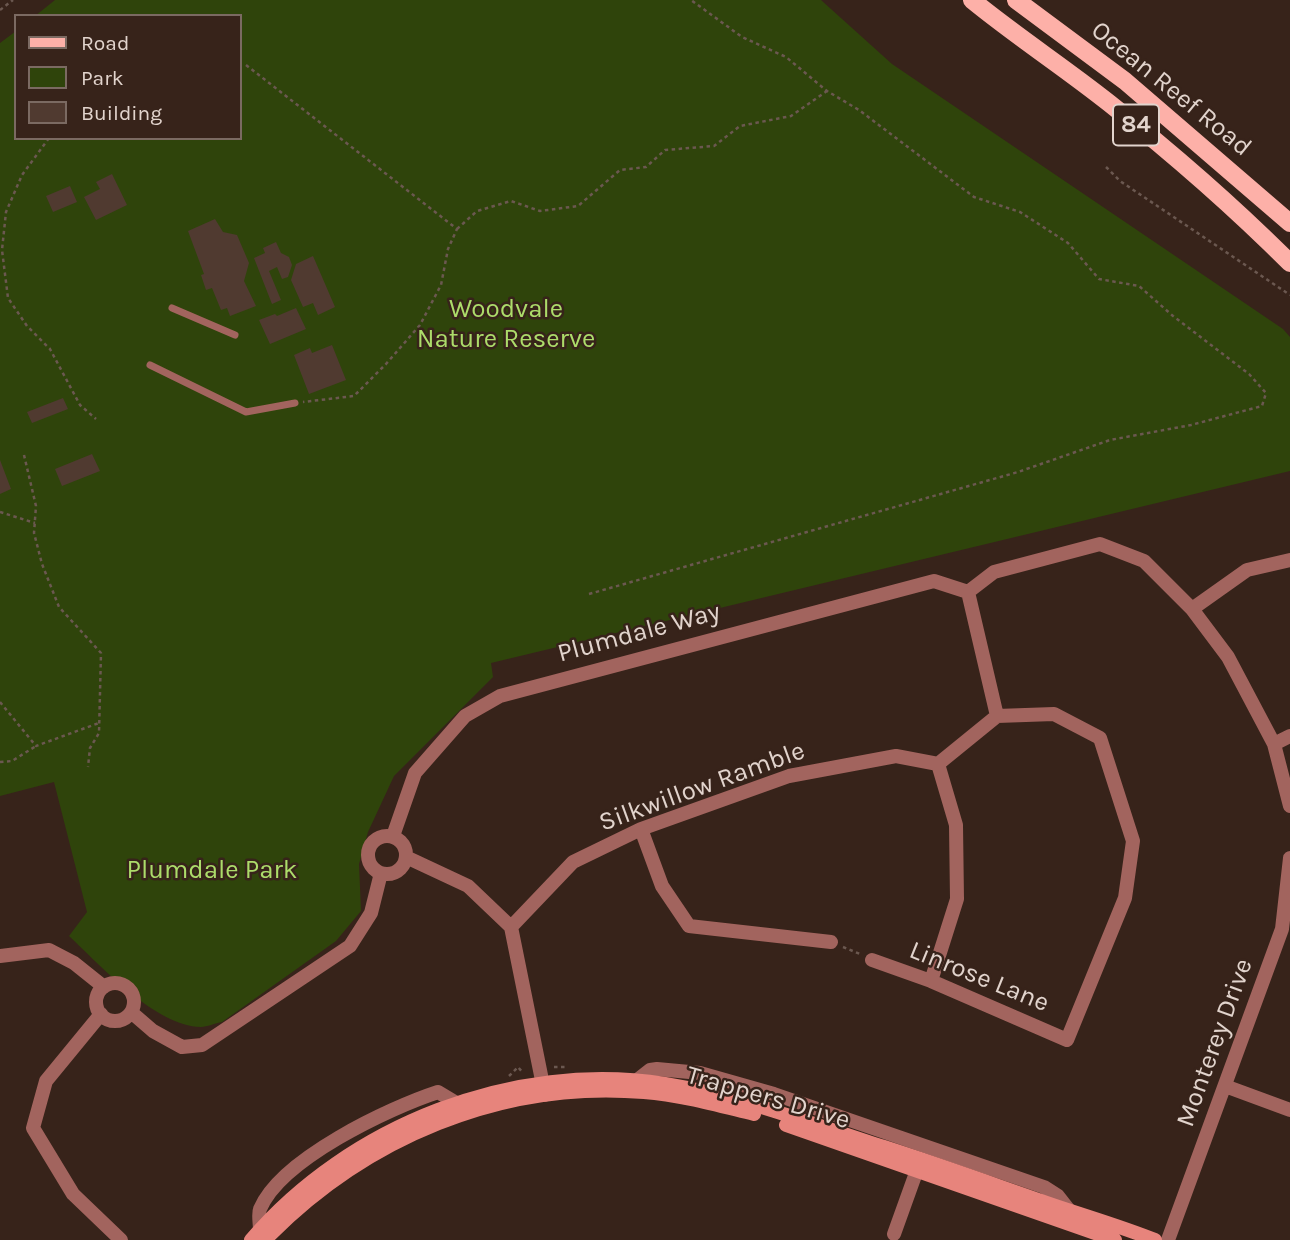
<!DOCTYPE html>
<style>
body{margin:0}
#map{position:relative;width:1290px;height:1240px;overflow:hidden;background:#37231a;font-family:Karla,sans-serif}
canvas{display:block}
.legend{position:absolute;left:14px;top:14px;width:228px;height:126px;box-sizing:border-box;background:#37231a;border:2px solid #7b6a62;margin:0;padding:9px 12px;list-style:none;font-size:21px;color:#e2d4cd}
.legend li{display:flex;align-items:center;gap:14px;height:35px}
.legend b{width:35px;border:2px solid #7b6a62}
</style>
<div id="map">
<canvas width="1290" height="1240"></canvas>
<ul class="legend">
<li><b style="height:9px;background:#fdb0a8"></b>Road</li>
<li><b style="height:19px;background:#2f440b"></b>Park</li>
<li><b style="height:19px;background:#503a30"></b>Building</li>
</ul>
</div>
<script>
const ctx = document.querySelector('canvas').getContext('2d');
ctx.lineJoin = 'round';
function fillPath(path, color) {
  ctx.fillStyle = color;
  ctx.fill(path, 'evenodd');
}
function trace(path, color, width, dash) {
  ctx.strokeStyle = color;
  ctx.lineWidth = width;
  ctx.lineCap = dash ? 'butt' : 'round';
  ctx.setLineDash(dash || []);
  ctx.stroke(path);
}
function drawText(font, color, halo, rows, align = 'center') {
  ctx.font = font + ' Karla,sans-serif';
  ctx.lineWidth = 5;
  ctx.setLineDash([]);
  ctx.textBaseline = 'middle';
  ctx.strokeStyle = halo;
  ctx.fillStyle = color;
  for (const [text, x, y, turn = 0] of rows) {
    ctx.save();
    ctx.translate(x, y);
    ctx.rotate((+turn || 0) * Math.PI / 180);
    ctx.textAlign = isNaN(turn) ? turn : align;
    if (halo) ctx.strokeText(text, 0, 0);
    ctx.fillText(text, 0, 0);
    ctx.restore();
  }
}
fillPath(new Path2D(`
 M55,0H821L892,64L1283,329L1290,337V471L491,663L493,677L394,776L368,832L359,864L361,911L336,941L222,1022C215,1023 207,1027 201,1027C155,1026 100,965 69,936L87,912L54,782L0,796V43L16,31V138H240V16H35Z`), '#2f440b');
fillPath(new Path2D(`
 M112,174L127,205L96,220L84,197L100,189L96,182Z
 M70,186L77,202L53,212L46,196Z
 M215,219L223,232L237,235L249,263L244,281L256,306L230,316L227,308L221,310L212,288L206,290L201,275L204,274L188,231Z
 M276,242L281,253L289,257L292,265L288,277L282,279L277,267L269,271L281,300L272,304L254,258L265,253L263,248Z
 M313,256L335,307L318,315L313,303L303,307L291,280L296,264Z
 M296,308L306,329L270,344L259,320L275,314L277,316Z
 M332,345L346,380L309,394L294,355L310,348L312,353Z
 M63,398L68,409L32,423L27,412Z
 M92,454L100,471L62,486L55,469Z
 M0,460L11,489L0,494Z`), '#503a30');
trace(new Path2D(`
 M0,10L13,0
 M246,65L457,229L448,249L441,285L420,325L386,364L354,396L303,402
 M49,138L22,175L6,212L2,250L8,298L27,326L50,349L80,405L96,419
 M1106,167L1120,181L1290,295
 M457,229L477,211L511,201L540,211L578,206L620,170L646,167L665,150L714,146L740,126L791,116L827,91
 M24,455L36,506L34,533L42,564L59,607L101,653L99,733L90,748L88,767
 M0,512L35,523
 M589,594L1018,472L1110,440L1191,425L1262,406L1266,393L1249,374L1173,316L1139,286L1099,279L1068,243L1020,212L974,197L859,110L827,91L786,57L742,37L691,0
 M0,702L36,746L99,723
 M0,762L12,761L36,746
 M843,947L860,954
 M554,1067H568
 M509,1076L518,1067L523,1073`), '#6b5850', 2.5, [3.5, 3.5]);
trace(new Path2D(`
 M172,308L235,335
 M150,365L246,412L295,403`), '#a2645e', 7);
trace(new Path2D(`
 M1192,609L1247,570L1290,560
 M997,716L968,592L994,572L1100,544L1144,561L1192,609L1228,657L1274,744L1290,806
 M1274,744L1290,736
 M641,829L662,886L689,926L831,942
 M368 855a19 19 0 1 1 38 0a19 19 0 1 1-38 0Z
 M393,836L415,773L465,716L500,696L934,581L968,592
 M406,857L468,886L511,927L545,1095
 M511,927L573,862L641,829L789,776L896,756L938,764
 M0,956L49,950L74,963L104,987
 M872,960L931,981L1067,1040L1125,898L1133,841L1100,738L1054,714L997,716
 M931,981L957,899L956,825L938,764L997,716
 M96 1002a19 19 0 1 1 38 0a19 19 0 1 1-38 0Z
 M131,1012L153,1031L182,1047L202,1045L350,946L371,913L381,873
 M101,1014L46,1081L33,1128L73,1194L121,1240
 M636,1081L650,1070L657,1069L700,1073L774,1094L1044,1187L1058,1196L1069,1210
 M1225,1086L1290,1110
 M260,1230C260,1223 258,1214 260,1209C281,1159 389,1108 438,1092L458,1104
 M894,1234L917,1170
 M1168,1240L1282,929L1290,858`), '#a2645e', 14);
trace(new Path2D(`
 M786,1125L1115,1240
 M251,1240C349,1125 515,1060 665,1084C740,1096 812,1124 884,1147C940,1165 995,1185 1050,1204C1085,1216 1120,1226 1155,1240
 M265,1240C364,1138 501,1080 644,1092C682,1095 717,1105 754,1114`), '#e7847c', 14);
trace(new Path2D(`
 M972,0C1016,36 1065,68 1109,103C1172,153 1233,206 1290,263
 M1016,0L1125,81L1290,223`), '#fdb0a8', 18);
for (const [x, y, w] of [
 [1136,125,46]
]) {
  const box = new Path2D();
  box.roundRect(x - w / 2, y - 20.5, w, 41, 5);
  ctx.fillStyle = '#37231a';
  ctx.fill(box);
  trace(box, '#e2d4cd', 2);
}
drawText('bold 24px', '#e2d4cd', null, [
 ["84",1136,125]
]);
drawText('26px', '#e2d4cd', '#37231a', [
 ["Ocean Reef Road",1171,89,39],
 ["Plumdale Way",639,633,-15],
 ["Silkwillow Ramble",702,787,-20],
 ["Linrose Lane",979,977,22],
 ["Monterey Drive",1215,1043,-70],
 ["Trappers Drive",768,1098,16]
]);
drawText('26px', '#acdc6a', '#37231a', [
 ["Woodvale",506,310],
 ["Nature Reserve",506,340],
 ["Plumdale Park",212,871]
]);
</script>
